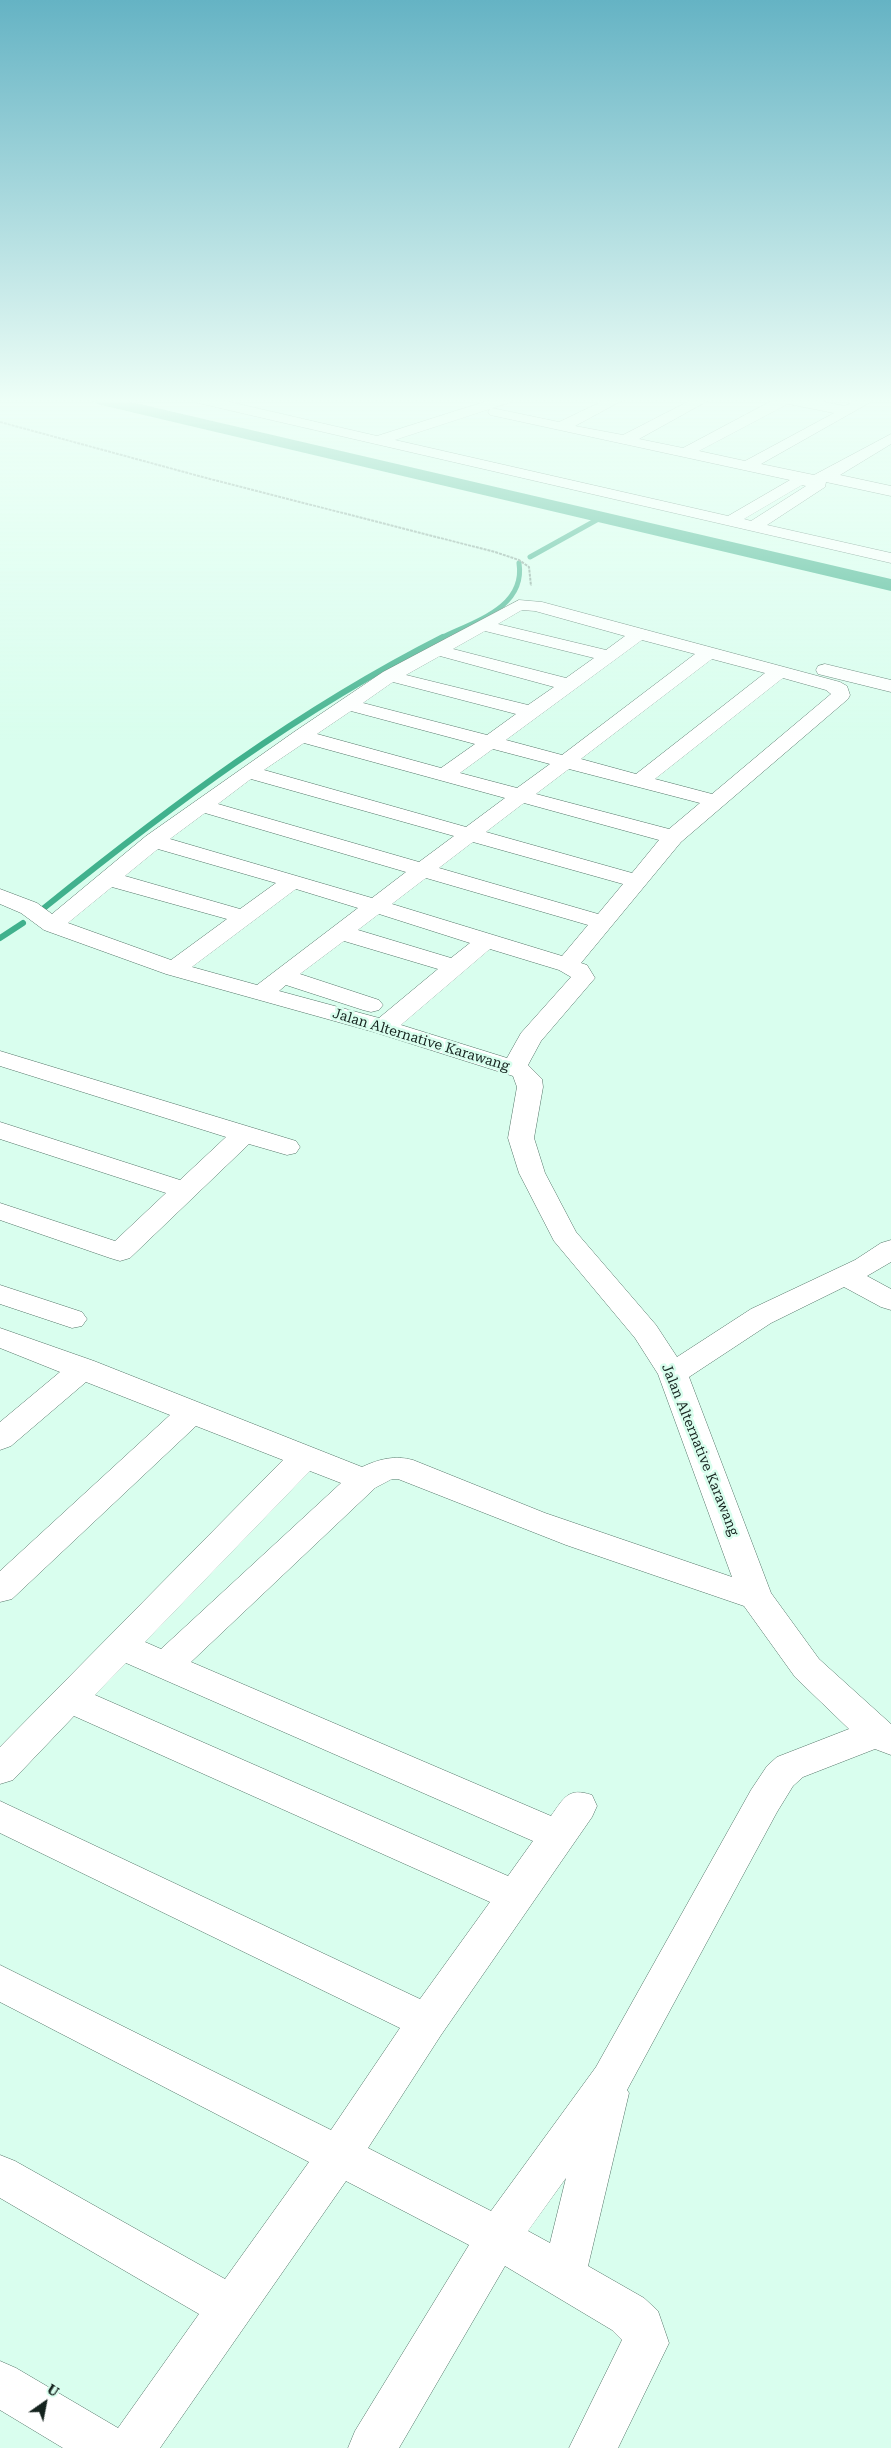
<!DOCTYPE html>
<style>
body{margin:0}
#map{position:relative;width:891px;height:2448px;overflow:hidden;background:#d9feee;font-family:"Roboto Serif",serif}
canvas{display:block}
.north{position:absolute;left:20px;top:2378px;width:50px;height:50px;-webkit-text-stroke:4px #d9feee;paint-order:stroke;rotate:33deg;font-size:14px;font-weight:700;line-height:20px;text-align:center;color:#15231e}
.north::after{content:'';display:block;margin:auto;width:18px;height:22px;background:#15231e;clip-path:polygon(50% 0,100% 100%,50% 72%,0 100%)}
</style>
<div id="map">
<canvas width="891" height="2448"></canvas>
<div class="north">U</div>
</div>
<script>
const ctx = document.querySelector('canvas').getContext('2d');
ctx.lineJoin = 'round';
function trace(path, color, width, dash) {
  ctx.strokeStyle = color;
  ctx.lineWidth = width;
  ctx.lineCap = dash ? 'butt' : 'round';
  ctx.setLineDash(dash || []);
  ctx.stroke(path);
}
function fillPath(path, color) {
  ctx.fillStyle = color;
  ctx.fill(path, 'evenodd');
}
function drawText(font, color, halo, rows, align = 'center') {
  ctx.font = font + ' "Roboto Serif",serif';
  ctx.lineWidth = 5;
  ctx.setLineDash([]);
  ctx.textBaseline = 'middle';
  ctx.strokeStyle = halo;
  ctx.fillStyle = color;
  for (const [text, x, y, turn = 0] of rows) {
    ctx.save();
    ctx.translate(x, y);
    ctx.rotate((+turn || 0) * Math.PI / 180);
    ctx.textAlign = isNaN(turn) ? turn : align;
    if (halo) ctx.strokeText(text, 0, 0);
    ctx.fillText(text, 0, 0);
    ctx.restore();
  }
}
trace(new Path2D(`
 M530,557L602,517
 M441,638C473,622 526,608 519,563`), '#41b18d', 5);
trace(new Path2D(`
 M44,908C171,806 297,711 443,637
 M0,938L23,923`), '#41b18d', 6);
fillPath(new Path2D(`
 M89,399H118L891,579V591L97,404Z`), '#41b18d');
const minor = new Path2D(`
 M191,399H217L377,436L493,399H514L512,402L492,408L559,422L607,399H625L575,426L623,435L693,399H711L639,439L683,448L775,399H808L845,406L858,399H876L761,464L814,475L891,434V444L840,475L891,486V496L826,482L825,487L767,525L891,553V563L198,403ZM788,404L834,413L745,461L699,451ZM490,409L488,412L490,415L495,416L790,480L728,516L395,440ZM802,485L806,486L751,521L744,519Z
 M519,600L542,602L840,682L847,686L850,695L848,699L681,842L581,963L587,965L595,978L541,1041L528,1065L542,1079L543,1087L534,1138L545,1173L576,1232L656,1325L677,1357L751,1309L855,1260L881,1243L891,1240V1262L867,1276L891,1289V1310L881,1307L844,1287L771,1323L689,1377L771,1593L819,1659L891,1724V1755L875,1749L803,1777L793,1786L777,1812L627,2090L629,2093L588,2266L644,2298L658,2311L669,2343L618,2448H569L622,2340L612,2330L505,2266L399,2448H348L355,2431L469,2245L346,2181L160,2448H63L0,2410V2361L16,2368L118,2428L199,2314L0,2198V2155L15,2161L225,2279L309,2162L0,2002V1965L331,2130L400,2028L0,1833V1801L420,1999L490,1902L74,1716L13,1780L0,1784V1747L283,1460L196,1426L12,1599L0,1602V1571L170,1415L86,1382L11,1446L0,1450V1422L60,1372L0,1348V1328L94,1361L362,1467C379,1459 395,1455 413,1460L545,1513L732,1577L658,1374L635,1338L554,1241L519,1173L508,1138L517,1087L513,1076L374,1032L166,974L44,930L21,913L0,904V889L37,903L52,914L146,836L294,732L383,672ZM522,610L535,611L625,636L606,650L498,624ZM485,631L594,658L566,678L453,649ZM642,640L695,654L562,755L506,740ZM440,656L554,687L528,705L406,675ZM712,659L765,673L636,774L581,759ZM783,678L826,690L831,694L712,794L655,779ZM393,682L516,714L487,735L363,703ZM351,711L475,744L441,768L317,734ZM304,743L505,798L466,827L264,770ZM493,749L550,764L517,788L460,773ZM569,769L700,803L669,829L536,794ZM251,779L454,836L419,862L218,804ZM524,803L659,840L632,873L486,832ZM205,813L406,872L372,898L170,839ZM473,842L623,884L598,914L439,868ZM158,849L276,883L240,909L125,876ZM426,878L588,925L562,956L392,904ZM112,887L227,919L171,960L68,923ZM296,889L358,908L257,985L192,967ZM379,914L470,943L451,958L358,930ZM344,941L438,969L379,1018L279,991L286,985L363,1010L371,1012L379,1010L383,1005L379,1000L300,974ZM490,949L559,970L571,977L521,1033L507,1058L401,1025ZM310,1471L341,1483L161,1649L145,1642ZM392,1479H398L566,1545L744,1606L795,1677L849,1729L777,1757L767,1766L751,1790L596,2067L491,2211L368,2148L441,2035L592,1817L597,1806L592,1795C568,1787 564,1798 551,1816L191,1662L375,1488ZM126,1663L533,1841L508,1876L95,1695ZM566,2178L550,2243L528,2231Z
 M825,664L891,680V692L818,674L816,670L818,666Z
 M0,1051L296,1141L300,1147L296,1153L287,1155L249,1144L130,1258L120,1261L110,1258L0,1220V1203L115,1241L166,1193L0,1139V1122L180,1180L226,1137L0,1066Z
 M0,1285L82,1312L87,1319L82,1326L72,1328L0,1304Z`);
trace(minor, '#547568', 1);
trace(new Path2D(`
 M0,422L210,479L495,552L519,560L529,567L531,586`), '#89a499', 2, [3, 1]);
fillPath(minor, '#fff');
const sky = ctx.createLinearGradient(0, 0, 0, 742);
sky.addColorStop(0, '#65b3c4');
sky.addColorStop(0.54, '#eefff7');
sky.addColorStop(1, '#eefff700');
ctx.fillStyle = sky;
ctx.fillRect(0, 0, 891, 742);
drawText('14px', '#15231e', '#d9feee', [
 ["Jalan Alternative Karawang",421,1040,17],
 ["Jalan Alternative Karawang",700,1450,68]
]);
</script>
